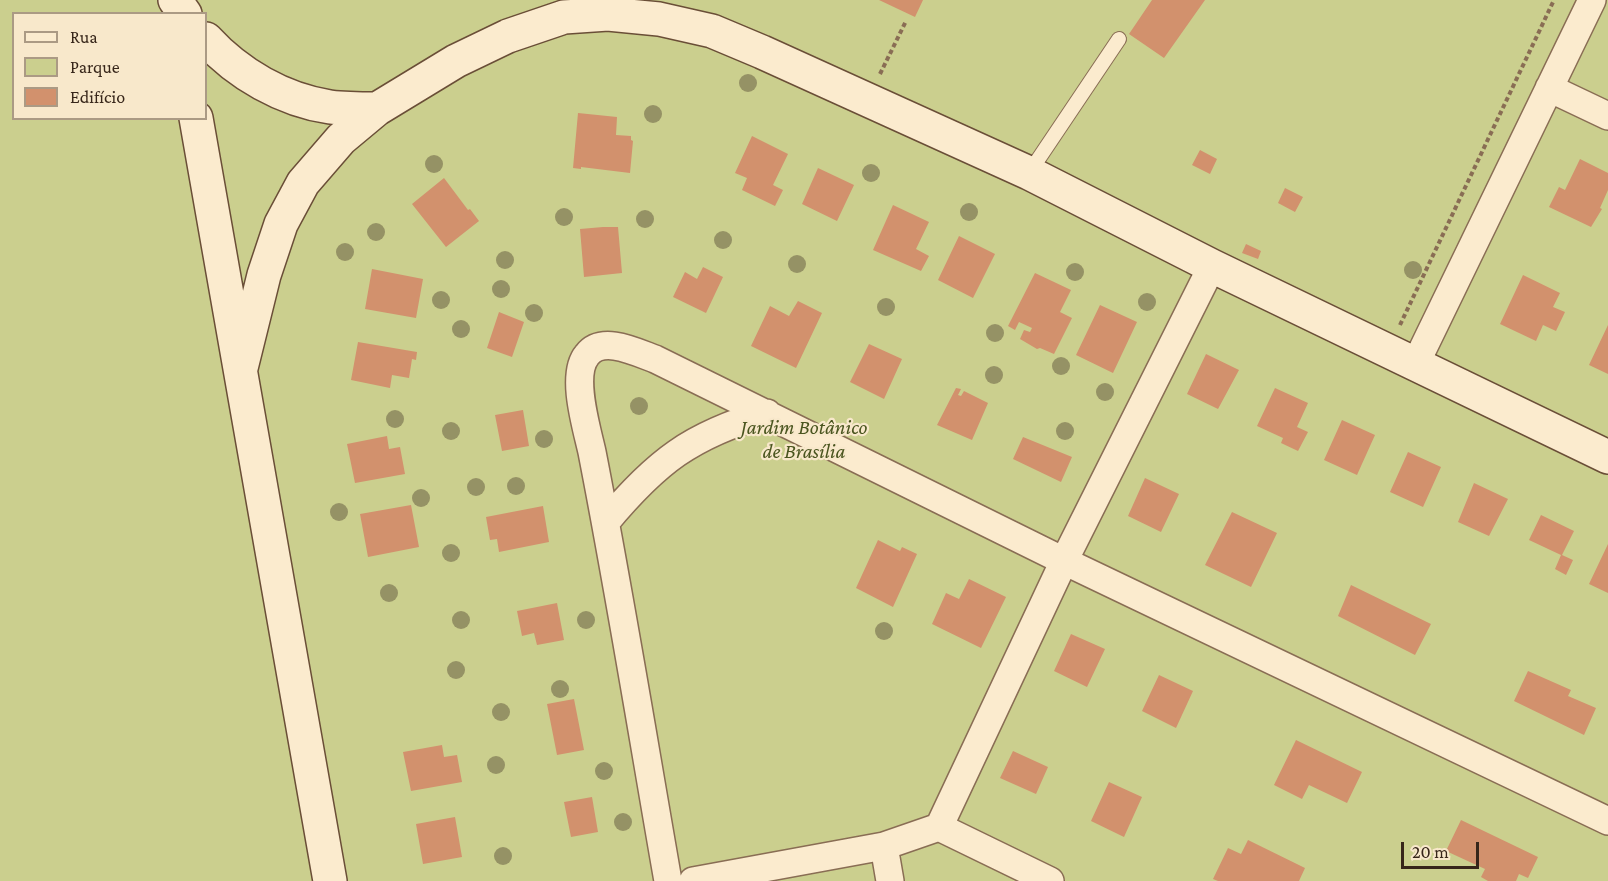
<!DOCTYPE html>
<meta charset="utf-8">
<style>
body{margin:0}
#map{position:relative;width:1608px;height:881px;overflow:hidden;background:#f1ddbb;font-family:"Crimson Pro",serif}
canvas{display:block}
.legend{position:absolute;left:12px;top:12px;width:195px;height:108px;box-sizing:border-box;background:#f8e8cb;border:2px solid #ab9a84;margin:0;padding:8px 10px;list-style:none;font-size:18px;color:#37261a}
.legend li{display:flex;align-items:center;gap:12px;height:30px}
.legend b{width:30px;border:2px solid #ab9a84}
.scale{position:absolute;left:1401px;top:842px;width:78px;height:27px;box-sizing:border-box;border:3px solid #37261a;border-top:0;padding-left:8px;font-size:18px;line-height:21px;white-space:nowrap;color:#37261a;-webkit-text-stroke:4px #f8e8cb;paint-order:stroke}
</style>
<div id="map">
<canvas width="1608" height="881"></canvas>
<ul class="legend">
<li><b style="height:8px;background:#fbebce"></b>Rua</li>
<li><b style="height:16px;background:#cbcf8e"></b>Parque</li>
<li><b style="height:16px;background:#d2916d"></b>Edifício</li>
</ul>
<div class="scale">20 m</div>
</div>
<script>
const ctx = document.querySelector('canvas').getContext('2d');
ctx.lineJoin = 'round';
function fillPath(path, color) {
  ctx.fillStyle = color;
  ctx.fill(path, 'evenodd');
}
function trace(path, color, width, dash) {
  ctx.strokeStyle = color;
  ctx.lineWidth = width;
  ctx.lineCap = dash ? 'butt' : 'round';
  ctx.setLineDash(dash || []);
  ctx.stroke(path);
}
function drawText(font, color, halo, rows, align = 'center') {
  ctx.font = font + ' "Crimson Pro",serif';
  ctx.lineWidth = 4.5;
  ctx.setLineDash([]);
  ctx.textBaseline = 'middle';
  ctx.strokeStyle = halo;
  ctx.fillStyle = color;
  for (const [text, x, y, turn = 0] of rows) {
    ctx.save();
    ctx.translate(x, y);
    ctx.rotate((+turn || 0) * Math.PI / 180);
    ctx.textAlign = isNaN(turn) ? turn : align;
    if (halo) ctx.strokeText(text, 0, 0);
    ctx.fillText(text, 0, 0);
    ctx.restore();
  }
}
fillPath(new Path2D(`
 M0,0H1608V881H0ZM14,14H206V118H14Z`), '#cbcf8e');
fillPath(new Path2D(`
 M879,0H923L915,17Z
 M1152,0H1205L1164,58L1129,34Z
 M578,113L617,117L616,135L631,136V140L633,141L630,173L581,167V169L573,168Z
 M752,136L788,154L773,185L783,190L775,206L742,190L747,178L735,173Z
 M1200,150L1217,159L1210,174L1192,165Z
 M1580,159L1608,173V190L1600,208L1602,209L1591,227L1549,207L1559,187L1565,190Z
 M818,168L854,185L837,221L802,204Z
 M444,178L468,210L470,209L479,221L446,247L412,204Z
 M1285,188L1303,197L1295,212L1278,203Z
 M893,205L929,222L916,249L929,256L921,271L873,250Z
 M603,227H618L622,273L584,277L580,229Z
 M959,236L995,254L973,298L938,280Z
 M1246,244L1261,251L1258,259L1242,253Z
 M703,267L723,277L706,313L673,297L685,272L697,279Z
 M372,269L423,279L416,318L365,309Z
 M1035,273L1071,290L1060,312L1072,318L1054,354L1040,348L1037,349L1020,339L1024,330L1030,332L1032,328L1019,322L1015,330L1008,326Z
 M1523,275L1560,293L1553,307L1565,312L1556,331L1543,325L1536,341L1500,324Z
 M798,301L822,313L796,368L751,346L770,306L789,316Z
 M1100,305L1137,322L1113,373L1076,355Z
 M499,312L524,322L512,357L487,348Z
 M1608,325V374L1589,365Z
 M358,342L417,352L416,360L412,359L409,378L392,375L390,388L351,380Z
 M869,344L902,359L884,399L850,382Z
 M1206,354L1239,370L1218,409L1187,394Z
 M956,388L961,389L958,395L961,396L964,391L988,403L972,440L937,425Z
 M1275,388L1308,403L1297,427L1308,432L1298,451L1281,443L1283,438L1257,426Z
 M523,410L529,446L502,451L495,415Z
 M1342,420L1375,435L1357,475L1324,460Z
 M387,436L389,449L400,447L405,474L355,483L347,444Z
 M1023,437L1072,457L1061,482L1013,459Z
 M1408,452L1441,467L1423,507L1390,492Z
 M1145,478L1179,494L1161,532L1128,516Z
 M1474,483L1508,499L1489,536L1458,522Z
 M411,505L419,547L368,557L360,514Z
 M543,506L549,542L499,552L497,539L490,540L486,517Z
 M1232,512L1277,533L1251,587L1205,565Z
 M1541,515L1574,531L1562,555L1573,560L1566,575L1555,569L1561,555L1529,540Z
 M878,540L900,551L902,547L917,554L893,607L856,588Z
 M1608,544V593L1589,584Z
 M969,579L1006,597L981,648L932,624L946,593L959,599Z
 M1351,585L1431,624L1415,655L1338,616Z
 M557,603L564,640L537,645L534,633L522,636L517,611Z
 M1071,634L1105,649L1087,687L1054,671Z
 M1528,671L1571,690L1568,696L1596,708L1584,735L1514,701Z
 M1159,675L1193,691L1176,728L1142,711Z
 M574,699L584,750L557,755L547,704Z
 M1296,740L1362,772L1347,803L1309,785L1302,799L1274,785Z
 M442,745L444,757L457,755L462,782L411,791L403,752Z
 M1013,751L1048,767L1036,794L1000,778Z
 M1109,782L1142,797L1124,837L1091,821Z
 M592,797L598,832L571,837L564,802Z
 M455,817L462,857L423,864L416,824Z
 M1461,820L1538,857L1528,878L1519,874L1516,881H1488L1481,877L1485,869L1446,851Z
 M1248,840L1305,868L1299,881H1218L1213,879L1228,848L1241,854Z`), '#d2916d');
const lane = new Path2D(`
 M1029,173L1119,39`);
const street = new Path2D(`
 M1549,88L1608,116
 M1415,365L1592,0
 M606,522C656,462 691,435 767,413
 M939,827L1064,561L1212,266
 M884,846L890,881
 M668,881C643,738 620,595 592,452C587,429 570,375 587,355C602,335 636,352 655,359L1064,561L1608,821
 M693,881L884,846L939,827L1050,881`);
const secondary = new Path2D(`
 M175,0L185,14
 M206,39C238,74 283,100 330,107C345,109 361,109 377,109
 M196,118L330,881
 M241,368L264,275L281,224L303,183L341,139L377,109L456,61L508,36L564,17L608,14L659,19L712,31L762,52L1029,173L1212,266L1608,457`);
trace(lane, '#896d54', 16);
trace(street, '#896d54', 30);
trace(secondary, '#6a4e37', 36);
trace(new Path2D(`
 M880,74L906,21
 M1400,325L1554,0`), '#896d54', 4, [4.5, 3]);
trace(lane, '#fbebce', 14);
trace(street, '#fbebce', 27);
trace(secondary, '#fbebce', 33);
ctx.fillStyle = '#959265';
for (const [x, y] of [
 [748,83],
 [653,114],
 [434,164],
 [871,173],
 [969,212],
 [564,217],
 [645,219],
 [376,232],
 [723,240],
 [345,252],
 [505,260],
 [797,264],
 [1413,270],
 [1075,272],
 [501,289],
 [441,300],
 [1147,302],
 [886,307],
 [534,313],
 [461,329],
 [995,333],
 [1061,366],
 [994,375],
 [1105,392],
 [639,406],
 [395,419],
 [451,431],
 [1065,431],
 [544,439],
 [516,486],
 [476,487],
 [421,498],
 [339,512],
 [451,553],
 [389,593],
 [461,620],
 [586,620],
 [884,631],
 [456,670],
 [560,689],
 [501,712],
 [496,765],
 [604,771],
 [623,822],
 [503,856]
]) {
  ctx.beginPath();
  ctx.arc(x, y, 9, 0, 2 * Math.PI);
  ctx.fill();
}
drawText('italic 21px', '#4a551f', '#f8e8cb', [
 ["Jardim Botânico",804,428],
 ["de Brasília",804,452]
]);
</script>
